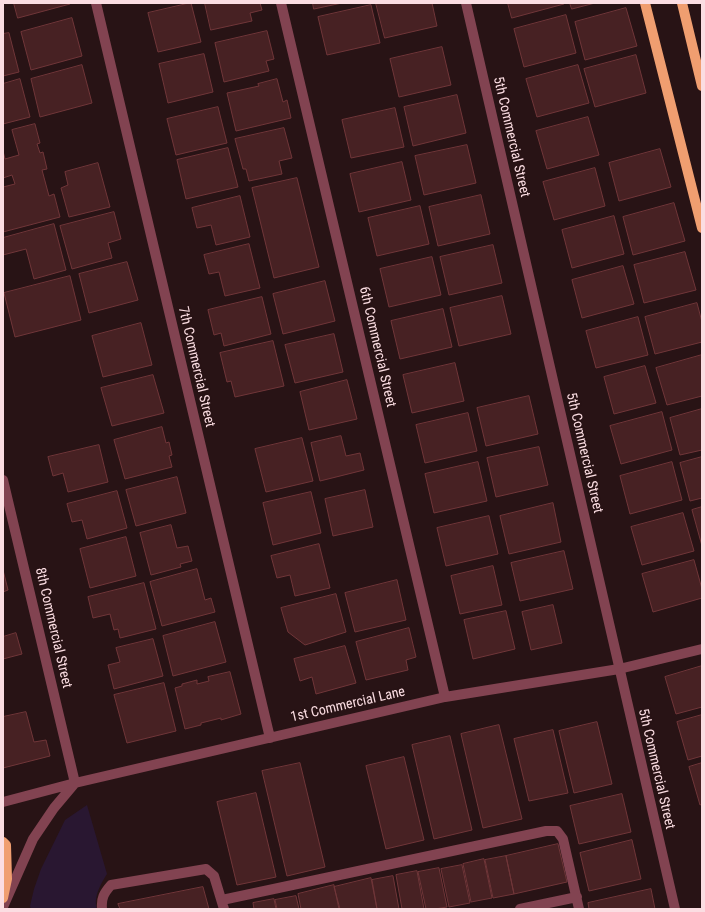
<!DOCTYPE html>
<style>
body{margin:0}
#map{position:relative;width:705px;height:912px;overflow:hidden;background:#281315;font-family:"Roboto Condensed",sans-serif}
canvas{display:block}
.frame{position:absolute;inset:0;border:4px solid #fbdde2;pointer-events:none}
</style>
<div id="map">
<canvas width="705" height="912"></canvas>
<div class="frame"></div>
</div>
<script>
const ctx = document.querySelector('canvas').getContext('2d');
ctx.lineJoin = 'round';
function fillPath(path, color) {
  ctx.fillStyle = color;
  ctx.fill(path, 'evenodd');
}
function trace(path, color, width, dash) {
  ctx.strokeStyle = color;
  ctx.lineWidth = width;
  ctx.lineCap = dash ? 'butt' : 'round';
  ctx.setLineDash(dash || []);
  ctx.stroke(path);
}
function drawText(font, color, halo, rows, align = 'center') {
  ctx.font = font + ' "Roboto Condensed",sans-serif';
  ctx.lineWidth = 3.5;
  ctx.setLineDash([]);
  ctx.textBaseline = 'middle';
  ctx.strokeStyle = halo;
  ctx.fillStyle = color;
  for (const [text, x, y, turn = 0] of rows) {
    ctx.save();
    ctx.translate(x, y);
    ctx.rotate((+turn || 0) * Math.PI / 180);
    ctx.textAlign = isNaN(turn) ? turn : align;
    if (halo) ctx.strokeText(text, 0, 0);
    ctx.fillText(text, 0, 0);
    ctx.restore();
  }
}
fillPath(new Path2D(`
 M87,805L107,874C101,883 93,898 97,909H31L30,906L34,889L41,869L65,820Z`), '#291731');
const building = new Path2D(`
 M14,3H69L70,4L18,18Z
 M191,3L201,42L158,52L148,13Z
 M205,3H260L262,10L250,13L252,21L211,30Z
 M313,3H342L314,9Z
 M376,3H432L437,26L385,38Z
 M508,3H564V4L512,18Z
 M570,3H595L572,9Z
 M371,5L380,43L327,55L318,17Z
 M626,8L637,46L585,60L575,22Z
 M566,15L576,53L524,67L514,29Z
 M72,18L82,56L31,70L21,32Z
 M267,31L274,59L266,61L269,71L224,82L215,43Z
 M9,33L19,72L3,76V34Z
 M442,47L451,85L399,97L390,59Z
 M204,54L213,92L168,103L159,64Z
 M636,55L646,93L595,107L584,69Z
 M82,65L92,103L40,117L31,79Z
 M578,65L589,103L537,117L526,79Z
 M20,79L30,117L3,124V84Z
 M277,79L283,102L287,100L291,118L236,131L227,93L259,86L258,84Z
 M457,95L466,133L413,146L404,107Z
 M218,107L227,143L176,155L167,119Z
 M395,108L404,147L351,158L342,120Z
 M588,117L599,155L547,169L536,131Z
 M35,124L40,143L37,144L40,153L43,152L47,169L42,170L49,196L54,194L60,217L3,232V187L15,184L12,175L3,178V151L5,159L19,155L12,130Z
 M284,128L292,158L279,161L282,174L249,181L246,169H243L235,139Z
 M467,145L476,183L424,195L415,156Z
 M228,148L238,187L186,199L177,160Z
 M660,149L671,187L619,201L609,163Z
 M402,162L411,200L359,212L350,174Z
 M98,163L110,207L69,217L61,188L68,185L65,172Z
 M595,168L605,206L554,220L543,182Z
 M297,178L319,267L274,278L252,188Z
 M481,195L490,234L438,246L429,207Z
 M240,196L250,237L216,245L211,225L197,228L192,208Z
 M674,203L685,241L633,255L623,217Z
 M420,206L429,244L377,256L368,218Z
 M114,212L121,239L108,243L112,258L72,269L60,226Z
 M614,216L624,254L572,268L562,230Z
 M54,224L66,270L34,279L26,249L3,255V238Z
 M249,244L260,288L225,296L219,272L209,274L204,255Z
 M493,245L502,283L449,295L440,257Z
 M685,252L696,290L644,303L634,265Z
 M432,257L441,295L389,307L380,269Z
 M127,262L138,300L89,313L79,274Z
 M623,266L634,304L582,318L572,280Z
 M70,276L81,320L15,337L4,293Z
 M325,281L335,321L283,334L273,294Z
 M502,296L511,334L459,346L450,308Z
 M262,297L271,334L224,346L221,333L214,335L208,310Z
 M697,303L702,322V342L655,354L645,317Z
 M443,309L452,347L400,359L391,321Z
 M638,317L648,355L596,368L586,331Z
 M141,323L152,365L103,377L92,336Z
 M334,334L343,372L295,383L285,345Z
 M273,341L284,386L235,397L231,381L227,382L220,353Z
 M702,355V396L667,405L656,368Z
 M455,363L464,401L412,413L403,375Z
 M645,366L656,403L614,414L604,377Z
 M153,375L164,413L112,426L101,388Z
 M347,380L357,419L309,430L300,392Z
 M529,396L538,434L486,446L477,408Z
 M702,409V450L680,455L670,418Z
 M662,412L672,450L621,464L610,426Z
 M468,413L477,451L425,463L416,425Z
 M162,427L166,443L169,442L172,455L169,456L172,467L125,479L114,440Z
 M341,436L346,456L360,453L364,470L320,481L311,443Z
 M302,438L313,481L266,492L255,449Z
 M99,445L108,482L68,492L63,473L53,476L48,457Z
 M539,447L548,485L496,497L487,458Z
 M702,457V498L690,501L680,463Z
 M478,462L487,501L434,513L425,474Z
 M672,462L682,500L630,514L620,476Z
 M177,477L186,513L136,526L126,490Z
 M365,490L373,527L333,536L325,499Z
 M117,491L127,528L87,539L82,520L72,522L67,504Z
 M311,492L321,533L273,545L263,503Z
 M553,503L561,542L509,554L500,516Z
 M702,507V546L692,510Z
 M683,513L694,551L642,565L631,527Z
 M489,516L498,554L446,566L437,528Z
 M171,525L177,548L188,546L192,561L180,564L181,567L151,575L140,533Z
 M126,537L136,576L90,588L80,549Z
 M319,544L330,588L295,596L290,575L277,578L271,556Z
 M564,551L573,589L520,601L511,563Z
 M694,560L702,589V598L653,612L642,574Z
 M493,566L502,605L460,614L451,576Z
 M197,569L205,600L211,598L215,612L162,626L150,582Z
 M3,570L8,590L3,592Z
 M397,580L406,620L355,632L345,593Z
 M144,583L156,629L120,638L118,629L114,630L110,614L93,618L88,597Z
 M336,594L346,632L305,645L288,632L281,608Z
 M553,605L562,643L531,650L522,612Z
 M506,611L515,649L473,659L464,620Z
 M215,622L226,662L173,676L163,636Z
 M409,628L416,657L406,660L408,670L366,680L356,642Z
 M16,633L22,654L3,659V637Z
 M153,639L163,676L114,689L108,665L120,662L116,648Z
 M345,646L356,683L316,694L312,677L300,681L294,659Z
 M702,666V707L676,714L665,677Z
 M230,672L241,714L221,720V718L201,723V725L185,729L175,688L182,686V684L197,680V684L209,681L208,677Z
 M164,683L176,731L127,743L114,695Z
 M26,712L34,742L46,740L50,756L3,768V717Z
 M702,715V756L688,760L677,722Z
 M597,722L612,784L574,793L559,731Z
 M499,725L522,819L483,828L461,734Z
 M553,730L568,793L529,801L514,739Z
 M450,736L472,830L434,839L412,745Z
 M404,757L424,840L386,849L366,766Z
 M300,763L325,867L287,876L262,771Z
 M702,763V804L700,805L689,767Z
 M256,793L276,877L237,885L217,802Z
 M622,794L631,832L579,844L570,806Z
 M632,840L641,879L589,891L580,853Z
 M558,844L567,882L514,894L506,856Z
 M506,856L514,894L493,898L485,860Z
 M484,859L492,898L471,902L463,864Z
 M462,865L470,903L449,907L441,869Z
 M439,868L447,907L435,909H426L418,872Z
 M417,871L424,909H402L396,875Z
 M393,876L399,909H377L372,880Z
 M371,878L377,909H340L334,887Z
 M334,885L339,909H301L298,894Z
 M203,887L209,909H120L118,904Z
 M651,889L655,909H589L588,903Z
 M296,896L299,909H277L275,900Z
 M274,899L276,909H254L253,903Z`);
fillPath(building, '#472123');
trace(building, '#703639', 1);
trace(new Path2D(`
 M96,3L270,738
 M281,3L445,697
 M466,3L675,909
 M3,480L75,783
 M3,802L75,783L445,697L619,669L702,649
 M222,900L546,831H557L563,839L579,909
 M3,907L33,839L54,808L75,783
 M102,909C101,898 104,893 111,885L206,869L214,876L224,909
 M520,909L577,897`), '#824351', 10);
trace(new Path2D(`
 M645,3L702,228
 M682,3L702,86
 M3,842L6,845L7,879L3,898`), '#f09e70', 10);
drawText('14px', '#fbdde2', '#281315', [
 ["5th Commercial Street",511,137,77],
 ["6th Commercial Street",377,347,77],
 ["7th Commercial Street",196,367,77],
 ["5th Commercial Street",584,453,77],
 ["8th Commercial Street",53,628,77],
 ["1st Commercial Lane",348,705,-13],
 ["5th Commercial Street",656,769,77]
]);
</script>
